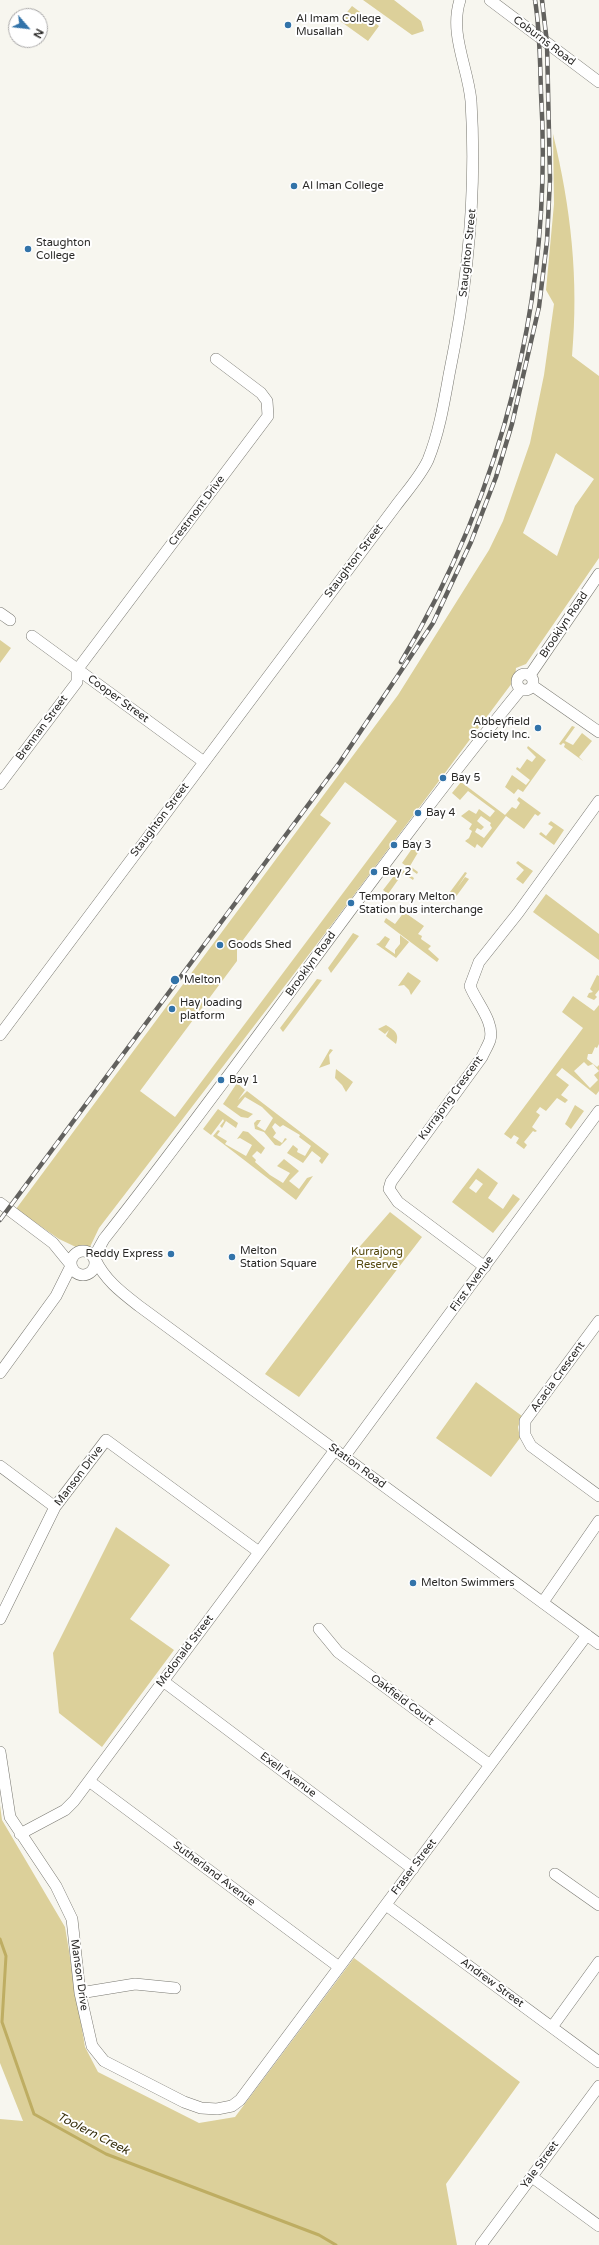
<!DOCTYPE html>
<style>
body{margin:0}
#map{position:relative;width:599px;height:2245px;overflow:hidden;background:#f7f6ef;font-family:"Varela Round",sans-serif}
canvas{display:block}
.north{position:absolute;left:8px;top:8px;width:40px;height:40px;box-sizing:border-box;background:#fff;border:1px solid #aaa9a9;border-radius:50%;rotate:118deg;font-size:11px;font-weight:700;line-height:16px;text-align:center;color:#2a2927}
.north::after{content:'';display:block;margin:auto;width:14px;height:18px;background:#3273a9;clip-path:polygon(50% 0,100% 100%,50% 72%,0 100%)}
</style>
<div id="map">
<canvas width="599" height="2245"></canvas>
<div class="north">N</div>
</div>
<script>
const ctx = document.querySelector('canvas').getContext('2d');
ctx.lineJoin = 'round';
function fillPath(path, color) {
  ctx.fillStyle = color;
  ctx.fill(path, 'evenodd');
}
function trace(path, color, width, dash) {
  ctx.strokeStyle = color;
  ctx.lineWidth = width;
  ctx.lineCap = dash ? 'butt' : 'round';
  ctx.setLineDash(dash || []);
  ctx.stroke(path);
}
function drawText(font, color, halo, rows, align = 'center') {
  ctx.font = font + ' "Varela Round",sans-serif';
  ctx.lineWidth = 4;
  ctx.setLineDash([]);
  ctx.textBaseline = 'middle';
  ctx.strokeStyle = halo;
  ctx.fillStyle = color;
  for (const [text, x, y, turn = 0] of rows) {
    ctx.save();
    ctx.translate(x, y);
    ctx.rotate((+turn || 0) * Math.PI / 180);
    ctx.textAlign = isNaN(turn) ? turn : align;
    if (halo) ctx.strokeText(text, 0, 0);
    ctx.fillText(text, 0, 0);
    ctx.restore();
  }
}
fillPath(new Path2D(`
 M363,0H394L421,21L424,31L412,35Z
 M352,6L379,26L368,41L340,21Z
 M553,134C571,208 579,280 572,356L599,376V558L526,664L516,668L515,679L333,923L99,1228L90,1247L78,1248L59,1239L16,1209L398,695L489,550L503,521L530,443L544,375L554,304L546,290L554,204ZM556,453L594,479L575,506L557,556L523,533ZM345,782L397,821L175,1117L140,1091L237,961V948L331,823L320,815Z
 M0,640L11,648L0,663Z
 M572,726L575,727L565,741L573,745L582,733L592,741L579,757L583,761L564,747L565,744L563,743L561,745L559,744Z
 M528,746L546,760L523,792L518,789L514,794L505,787L512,775L526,785L530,780L516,769L517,767L520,769L527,759L532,762L536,757L527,748Z
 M461,782L505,815L512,807L516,809L520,803L517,800L519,797L541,813L538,816L535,814L524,829L506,816L482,848L477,844L475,848L465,841L469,838L472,831L469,829L472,824L461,816L469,810L476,814L479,809L490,817L495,811L468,791L460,800L452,793ZM481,816L491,823L490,825L492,828L484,838L475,832L477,828L481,830L484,827L477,821Z
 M551,821L564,830L554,845L539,834L541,832L546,836L553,827L548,824Z
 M418,840L423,844L410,866L418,872L417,874L402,863Z
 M518,861L533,871L523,884L516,879L524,870L516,863Z
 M400,868L414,878L413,880L403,873L388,894L383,890Z
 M465,872L467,873L457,888L465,877L469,879L455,898L450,892Z
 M546,894L599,934V960L533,912Z
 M404,912L424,926L418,934L422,936L421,939L431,946L428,949L439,959L437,962L384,922L386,918L395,924Z
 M353,933L359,936L331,973L328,968Z
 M400,935L409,942L396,958L376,944L379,943L385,936L390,939L385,947L395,954V950L400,944Z
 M408,972L421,981L411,995L409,990L404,985L398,986Z
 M597,975L599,976V990L595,995L597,997L594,1000L587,997L589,993L593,992L590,989Z
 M317,979L322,980L283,1032L280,1028Z
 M573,996L594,1011L599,1005V1044L597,1048L595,1047L592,1054H588L587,1059L597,1067L599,1065V1071L593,1064L588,1066L584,1062L574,1071L590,1088L598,1080L594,1075L599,1071V1091L596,1095L562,1068L556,1075L569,1085L561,1095L568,1100L565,1103L557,1098L546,1111L540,1107L536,1112L540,1115L532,1127L537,1131L535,1132L533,1131L524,1142L527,1145L524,1149L516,1143L519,1138L514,1135L511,1139L504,1134L583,1028L562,1012Z
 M386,1025C394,1030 400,1033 396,1044L386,1036L389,1030L385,1034L378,1029Z
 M330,1049L333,1050L329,1055L330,1064L319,1068Z
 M336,1069L353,1082L346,1092L342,1085L335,1078Z
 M237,1083L245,1090L238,1100L247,1091L329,1154L322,1164L319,1161L321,1158L312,1151L303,1163L287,1153L293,1145L298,1149L297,1152L305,1156L311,1146L299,1137L300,1135L283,1125L280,1127L275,1123L272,1127L276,1133L273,1137L282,1143L285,1138L287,1139L280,1146L275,1145L264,1132L255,1129L254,1123L257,1120H261L257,1126L265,1131L273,1118L262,1107L245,1097L237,1107L253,1114L248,1118L241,1117L223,1104Z
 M575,1105L584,1111L571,1129L565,1124Z
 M218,1109L238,1123L236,1128L226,1121L222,1128L220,1126L224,1121L223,1119L211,1135L203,1129Z
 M218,1130L220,1131L217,1135L227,1141L225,1144L246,1156L252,1145L240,1138L237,1139L243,1131L248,1132L265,1148L261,1154L257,1151L252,1156L256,1160L255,1162L270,1175L283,1183L290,1173L277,1166L284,1159L299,1171L289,1181L299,1189L307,1178L313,1176L296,1200L213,1136Z
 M478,1168L498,1183L488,1198L503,1209L513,1194L520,1199L493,1233L452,1202ZM476,1179L483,1184L476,1193L469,1188Z
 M390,1212L422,1237L299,1397L265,1374L356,1253L355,1252Z
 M476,1382L522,1416L518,1427L520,1438L491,1477L436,1438Z
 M116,1527L170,1565L130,1619L174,1650L102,1747L59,1713L53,1653Z
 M0,1805L2,1820L65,1927L85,2047L98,2072L199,2123L235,2117L354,1958L520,2082L446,2184L457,2245H0V2119L23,2121L0,2063Z`), '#dcd09a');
trace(new Path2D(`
 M0,1939L6,1956L2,2022L34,2114L106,2154L319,2235L336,2245`), '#bead62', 3);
const minor = new Path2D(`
 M490,0L599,82
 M0,613L10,620
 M32,636L204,762
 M517 682a8 8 0 1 1 16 0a8 8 0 1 1-16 0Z
 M530,675L599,574
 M533,686L599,732
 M0,784L77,682V670L268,416L267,401L261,393L216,359
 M0,1035L395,507C406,492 420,477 428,460C439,433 444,403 449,375C468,283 477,195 471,101C468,67 449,34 460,0
 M0,1203L53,1243L71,1265
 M71 1263a12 12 0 1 1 24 0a12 12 0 1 1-24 0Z
 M94,1257L104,1239C246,1059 375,868 521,689
 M95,1259C105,1280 121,1292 139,1306L599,1644
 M485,1267L398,1202L389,1189L391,1182L482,1057C484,1052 488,1046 490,1040C495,1022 476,1002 470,986L479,962L518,913L599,801
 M599,1321L525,1421V1435L531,1446L599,1496
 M0,1373L56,1296L71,1266
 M344,1457L599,1111
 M0,1466L55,1507
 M543,1602L599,1521
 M0,1619L55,1507L106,1440L259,1552
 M319,1629L338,1652L490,1765
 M163,1681L413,1869
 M0,1752L10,1817L56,1886L72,1919L80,1993L92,2046L104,2061L184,2102L201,2108L217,2109L232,2106L240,2100L587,1635
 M89,1781L339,1967
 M20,1834L65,1810L74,1801L335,1450
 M555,1874L599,1905
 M386,1905L599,2062
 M80,1993L135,1984L175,1988
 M552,2027L599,1962
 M532,2177L599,2226
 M481,2245L599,2086`);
trace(minor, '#797871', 12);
trace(minor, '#fff', 11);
const rail = new Path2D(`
 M401,662C504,490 553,293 541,93C540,62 540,31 535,0
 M0,1220L340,762L433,623L471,542L496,477L512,424L539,307L547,241L550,179L547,43L542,0`);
trace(rail, '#62615e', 4.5);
trace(rail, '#fff', 3, [9]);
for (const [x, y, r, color] of [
 [288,25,4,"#3273a9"],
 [294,186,4,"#3273a9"],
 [28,249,4,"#3273a9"],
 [538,728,4,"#3273a9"],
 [443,778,4,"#3273a9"],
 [418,813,4,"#3273a9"],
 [394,845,4,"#3273a9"],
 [374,872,4,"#3273a9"],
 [351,903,4,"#3273a9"],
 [220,945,4,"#3273a9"],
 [175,980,5,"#3273a9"],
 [172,1009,4,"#3273a9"],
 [221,1080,4,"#3273a9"],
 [171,1254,4,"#3273a9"],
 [232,1257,4,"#3273a9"],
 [413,1583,4,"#3273a9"]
]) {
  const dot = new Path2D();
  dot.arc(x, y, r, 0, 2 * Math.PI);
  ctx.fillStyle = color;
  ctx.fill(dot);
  trace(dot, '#fff', 1.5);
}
drawText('11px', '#2a2927', '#fff', [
 ["Al Imam College",296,19],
 ["Musallah",296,32],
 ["Al Iman College",302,186],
 ["Staughton",36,243],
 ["College",36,256],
 ["Abbeyfield",530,722,"right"],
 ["Society Inc.",530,735,"right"],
 ["Bay 5",451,778],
 ["Bay 4",426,813],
 ["Bay 3",402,845],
 ["Bay 2",382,872],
 ["Temporary Melton",359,897],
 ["Station bus interchange",359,910],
 ["Goods Shed",228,945],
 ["Melton",184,980],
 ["Hay loading",180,1003],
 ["platform",180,1016],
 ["Bay 1",229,1080],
 ["Melton",240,1251],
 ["Station Square",240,1264],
 ["Reddy Express",163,1254,"right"],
 ["Melton Swimmers",421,1583]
], 'left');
drawText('11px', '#2a2927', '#fff', [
 ["Coburns Road",544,41,37],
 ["Staughton Street",468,253,-84],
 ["Crestmont Drive",197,511,-53],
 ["Staughton Street",354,561,-53],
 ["Brooklyn Road",564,625,-56],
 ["Cooper Street",118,699,36],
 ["Brennan Street",42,728,-53],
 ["Staughton Street",160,820,-53],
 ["Brooklyn Road",311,964,-54],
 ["Kurrajong Crescent",451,1098,-54],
 ["First Avenue",472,1284,-54],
 ["Acacia Crescent",558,1377,-54],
 ["Station Road",357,1466,36],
 ["Manson Drive",79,1476,-53],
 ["Mcdonald Street",185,1651,-53],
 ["Oakfield Court",402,1700,37],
 ["Exell Avenue",288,1775,37],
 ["Fraser Street",414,1867,-53],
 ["Sutherland Avenue",214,1874,37],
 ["Manson Drive",79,1975,82],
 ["Andrew Street",492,1983,36],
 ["Yale Street",540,2165,-54]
]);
drawText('11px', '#55490d', '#fff', [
 ["Kurrajong",377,1252],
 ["Reserve",377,1265]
]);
drawText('italic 12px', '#372f0d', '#fff', [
 ["Toolern Creek",93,2134,27]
]);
</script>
